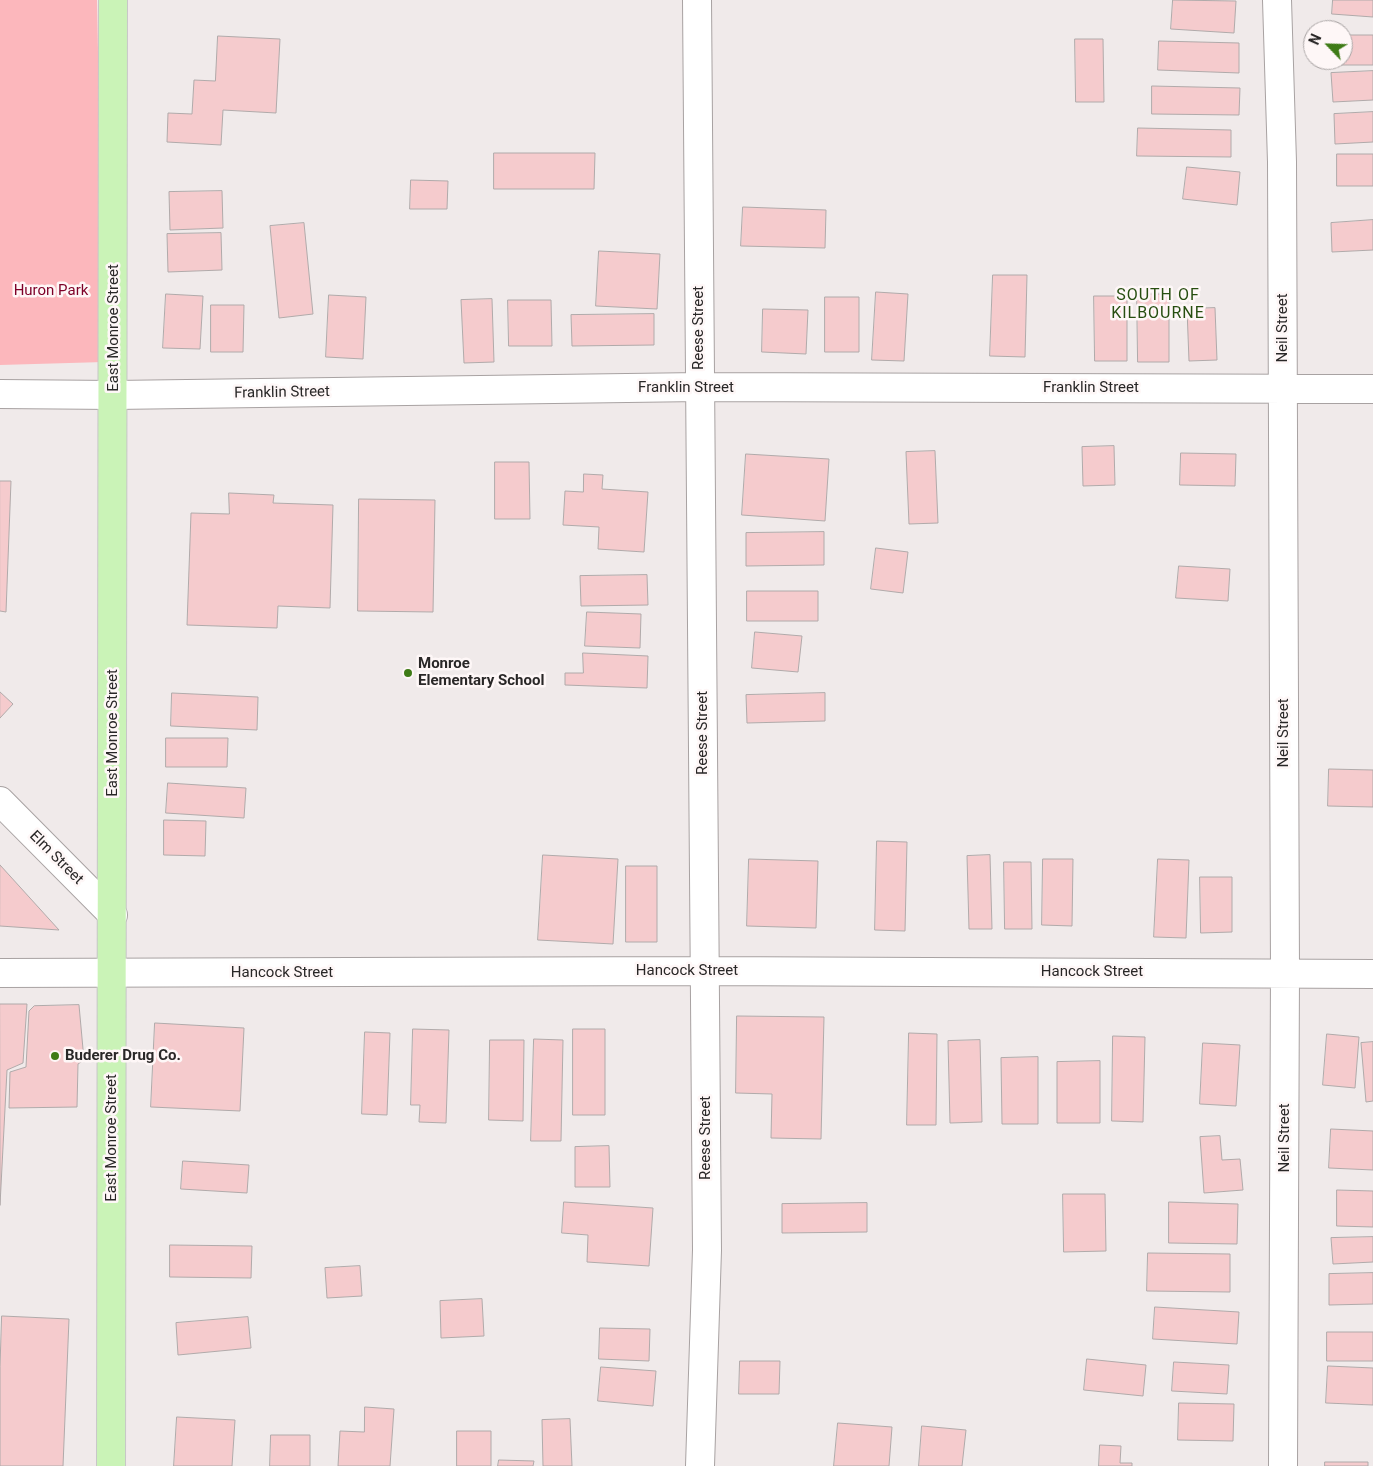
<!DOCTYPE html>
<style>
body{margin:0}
#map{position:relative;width:1373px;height:1466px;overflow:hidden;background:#f0eaea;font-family:Roboto,sans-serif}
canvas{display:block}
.north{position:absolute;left:1303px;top:20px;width:50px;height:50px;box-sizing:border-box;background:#fef7f7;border:1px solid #a9a4a4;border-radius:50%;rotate:294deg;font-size:14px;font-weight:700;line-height:20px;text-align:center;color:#292727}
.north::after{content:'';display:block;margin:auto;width:18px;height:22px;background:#3e7b16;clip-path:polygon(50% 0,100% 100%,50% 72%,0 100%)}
</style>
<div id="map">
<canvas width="1373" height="1466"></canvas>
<div class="north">N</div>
</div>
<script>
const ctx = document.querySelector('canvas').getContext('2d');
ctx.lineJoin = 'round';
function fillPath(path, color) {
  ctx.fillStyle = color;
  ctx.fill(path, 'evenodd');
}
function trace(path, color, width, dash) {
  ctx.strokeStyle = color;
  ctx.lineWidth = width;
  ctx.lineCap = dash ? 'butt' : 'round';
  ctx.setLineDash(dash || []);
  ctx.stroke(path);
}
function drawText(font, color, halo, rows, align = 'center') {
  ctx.font = font + ' Roboto,sans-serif';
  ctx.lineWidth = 5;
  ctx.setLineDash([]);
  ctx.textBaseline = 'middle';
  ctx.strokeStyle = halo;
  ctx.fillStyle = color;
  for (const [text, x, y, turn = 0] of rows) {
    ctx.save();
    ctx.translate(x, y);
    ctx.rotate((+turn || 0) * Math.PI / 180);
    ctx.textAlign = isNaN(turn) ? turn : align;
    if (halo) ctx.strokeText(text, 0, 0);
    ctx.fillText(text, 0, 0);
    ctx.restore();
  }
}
fillPath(new Path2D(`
 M0,0H97L104,362L0,365Z`), '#fcb7bc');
const building = new Path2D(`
 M1173,0L1236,1L1234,33L1171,29Z
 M1333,0H1373V17L1332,14Z
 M1343,35H1373V65H1327V60H1343Z
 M218,36L280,39L276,113L223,110L221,145L167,142L168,113L192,114L194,80L215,81Z
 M1075,39H1103L1104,102H1076Z
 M1159,41L1239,43V73L1158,70Z
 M1373,71V100L1333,102L1331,73Z
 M1152,86L1240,88L1239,115L1152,114Z
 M1373,112V142L1335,144L1334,114Z
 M1138,128L1231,130V157L1137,156Z
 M494,153H595L594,189H494Z
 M1337,154H1373V186H1337Z
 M1187,167L1240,172L1237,205L1183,199Z
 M411,180L448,181L447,209H410Z
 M222,191L223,228L170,230L169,192Z
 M743,207L826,210L825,248L741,246Z
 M1373,220V250L1332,252L1331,223Z
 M304,223L313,314L279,318L270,226Z
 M221,233L222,270L168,272L167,234Z
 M599,251L660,254L657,309L596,306Z
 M993,275H1027L1025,357L990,356Z
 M876,292L908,294L904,361L872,360Z
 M166,294L203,296L200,349L163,348Z
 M1137,294H1169V362H1138Z
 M329,295L366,297L363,359L326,357Z
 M1094,296H1127V361H1095Z
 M825,297H859V352H825Z
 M492,299L494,362L464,363L461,300Z
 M508,300H551L552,346H509Z
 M211,305H244L243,352H211Z
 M1215,308L1217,360L1189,361L1187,309Z
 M763,309L808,310L806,354L762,352Z
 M654,314V345L572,346L571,315Z
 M1114,446L1115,485L1083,486L1082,447Z
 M935,451L938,523L909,524L906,452Z
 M1181,453L1236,454L1235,486L1180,485Z
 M746,454L829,459L825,521L742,515Z
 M495,462H529L530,519H495Z
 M584,474L603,475L602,489L648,492L644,552L598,549L599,527L563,525L565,491L583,492Z
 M0,481H11L6,612L0,611Z
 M229,493L274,495L273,503L333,505L330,608L278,606L277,628L187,625L191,513L229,514Z
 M359,499L435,500L433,612L358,611Z
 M824,532V565L746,566V533Z
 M876,548L908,552L903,593L871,589Z
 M1179,566L1230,569L1228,601L1176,598Z
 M647,575L648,605L581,606L580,576Z
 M747,591H818V621H747Z
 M587,612L641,614L640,648L585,646Z
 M755,632L802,636L798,672L752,668Z
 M583,653L648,656L647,688L565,685V673H583Z
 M0,692L13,704L0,718Z
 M172,693L258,697L257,730L171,726Z
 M825,693V721L747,723L746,695Z
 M166,738H228L227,767H166Z
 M1329,769L1373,770V807L1328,806Z
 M168,783L246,788L244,818L166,813Z
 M164,820L206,821L205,856L164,855Z
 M877,841L907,842L905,931L875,930Z
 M543,855L618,859L613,944L538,940Z
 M990,855L992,929H969L967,856Z
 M749,859L818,861L816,928L747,926Z
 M1043,859H1073L1072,926L1042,925Z
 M1158,859L1189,860L1186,938L1154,937Z
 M1004,862H1031L1032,929H1005Z
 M0,865L59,930L0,926Z
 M626,866H657V942H626Z
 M1200,877H1232V932L1201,933Z
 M0,1004H27L23,1063L7,1070L0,1205Z
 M79,1005L84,1060L78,1064L77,1107L9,1108L10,1072L26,1067L29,1011L34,1006Z
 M737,1016L824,1017L821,1139L771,1138L772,1094L736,1093Z
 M155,1023L244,1028L240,1111L151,1107Z
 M413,1029L449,1030L446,1123L419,1122L420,1105H411Z
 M573,1029H605V1115H573Z
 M365,1032L390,1033L387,1115L362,1114Z
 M909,1033L937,1034L936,1125H907Z
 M1327,1034L1359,1037L1355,1088L1323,1085Z
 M1113,1036L1145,1037L1143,1122L1112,1121Z
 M534,1039L563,1040L561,1141H531Z
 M490,1040H524L523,1121L489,1120Z
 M980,1040L982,1122L950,1123L948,1041Z
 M1373,1042V1101L1366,1102L1361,1043Z
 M1203,1043L1240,1045L1236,1106L1200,1104Z
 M1038,1057V1124H1002L1001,1058Z
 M1100,1061V1123H1057V1062Z
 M1331,1129L1373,1131V1170L1329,1168Z
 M1220,1136L1222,1160L1240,1159L1243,1190L1204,1193L1200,1137Z
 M609,1146L610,1187H575V1147Z
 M183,1161L249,1165L247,1193L181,1189Z
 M1337,1190L1373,1191V1227L1337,1226Z
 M1063,1194H1105L1106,1251L1064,1252Z
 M564,1202L653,1208L649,1266L587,1262L588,1235L562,1233Z
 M1169,1202L1238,1204L1237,1244L1169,1243Z
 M867,1203V1232L782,1233V1204Z
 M1373,1237V1262L1333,1264L1331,1238Z
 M170,1245L252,1246L251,1278L170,1277Z
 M1148,1253L1230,1254V1292L1147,1291Z
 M360,1266L362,1296L327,1298L325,1268Z
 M1373,1273V1304L1329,1305V1274Z
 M482,1299L484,1336L441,1338L440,1301Z
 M1155,1307L1239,1312L1237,1344L1153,1339Z
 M2,1316L69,1319L63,1466H0V1367Z
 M248,1317L251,1348L178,1355L176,1323Z
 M600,1328L650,1329L649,1361L599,1359Z
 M1327,1332H1373V1361H1327Z
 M1087,1359L1146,1365L1143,1396L1084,1390Z
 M740,1361H780L779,1394H739Z
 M1174,1362L1229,1365L1227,1394L1172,1391Z
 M1328,1366L1373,1368V1405L1326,1403Z
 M601,1367L656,1371L653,1406L598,1401Z
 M1179,1403L1234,1404L1233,1441L1178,1440Z
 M365,1407L394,1409L390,1466H338L340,1431L364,1432Z
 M177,1417L235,1420L232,1466H174Z
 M570,1419L572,1466H543L542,1420Z
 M838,1423L892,1427L889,1466H834Z
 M922,1426L966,1430L962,1466H919Z
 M457,1431H491V1466H457Z
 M271,1435H310V1466H270Z
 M1100,1445L1121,1446L1120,1463H1132V1466H1099Z
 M499,1460L534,1461L533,1466H498Z
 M1325,1462H1368V1466H1325Z`);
fillPath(building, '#f5cbcd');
trace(building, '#b0aaaa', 1);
const minor = new Path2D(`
 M697,0L707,1250L700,1466
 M1277,0L1282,162L1285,972L1283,1466
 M0,394L114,395L700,387L1373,389
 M0,801L113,915
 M0,973L704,971L1373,974`);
const major = new Path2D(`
 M111,1466L113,0`);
trace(minor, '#a8a2a2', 30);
trace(major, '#c7c7c7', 30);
trace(minor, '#fff', 28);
trace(major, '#caf3b7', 28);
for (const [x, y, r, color] of [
 [408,673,5,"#3e7b16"],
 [55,1056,5,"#3e7b16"]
]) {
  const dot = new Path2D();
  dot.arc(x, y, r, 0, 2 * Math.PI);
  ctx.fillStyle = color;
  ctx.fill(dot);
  trace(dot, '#fef7f7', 2);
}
drawText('15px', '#7d0028', '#fef7f7', [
 ["Huron Park",51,291]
]);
drawText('15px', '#292727', '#fef7f7', [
 ["East Monroe Street",114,328,-90],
 ["Reese Street",699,328,-90],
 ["Neil Street",1283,328,-90],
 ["Franklin Street",686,388],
 ["Franklin Street",1091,388],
 ["Franklin Street",282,393,-1],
 ["East Monroe Street",113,733,-90],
 ["Reese Street",703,733,-90],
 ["Neil Street",1284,733,-90],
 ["Elm Street",56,858,45],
 ["Hancock Street",687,971],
 ["Hancock Street",1092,972],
 ["Hancock Street",282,973],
 ["East Monroe Street",112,1138,-90],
 ["Reese Street",706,1138,-90],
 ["Neil Street",1285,1138,-90]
]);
drawText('bold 15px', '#292727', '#fef7f7', [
 ["Monroe",418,664],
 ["Elementary School",418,681],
 ["Buderer Drug Co.",65,1056]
], 'left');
ctx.letterSpacing = '1px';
drawText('16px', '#274e10', '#fef7f7', [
 ["SOUTH OF",1158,296],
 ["KILBOURNE",1158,314]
]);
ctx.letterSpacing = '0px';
</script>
